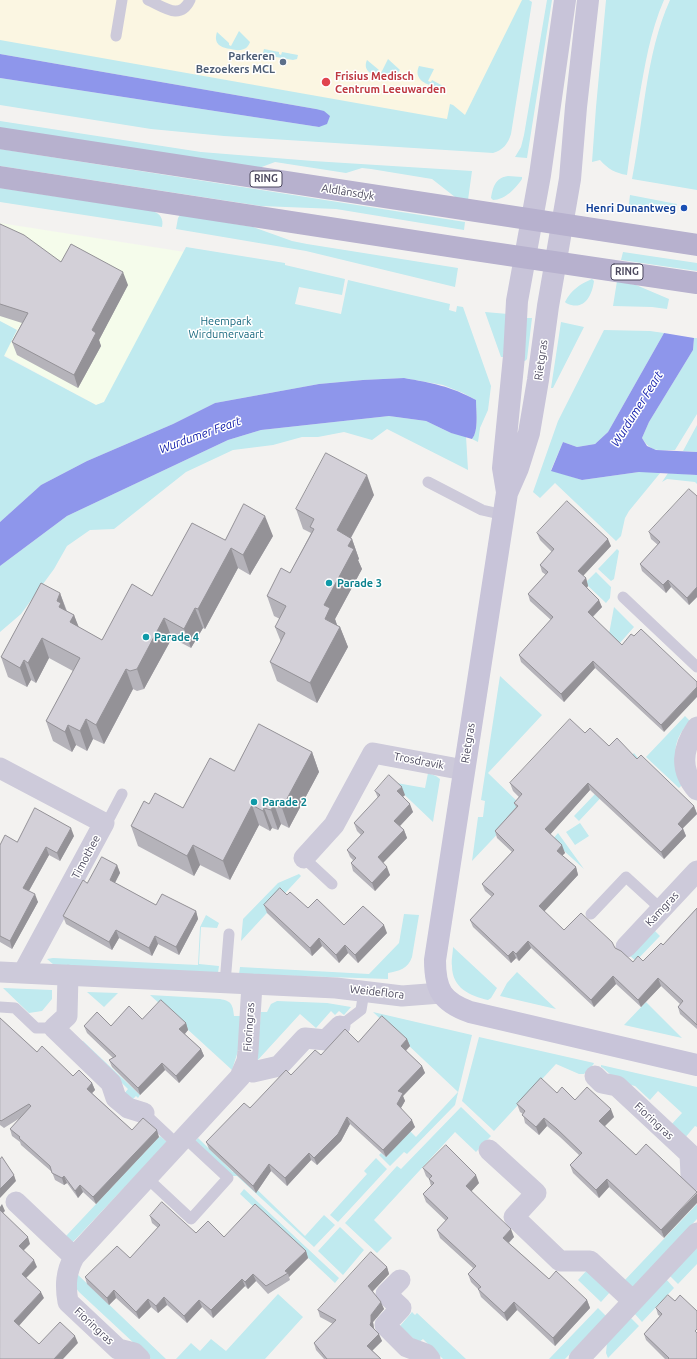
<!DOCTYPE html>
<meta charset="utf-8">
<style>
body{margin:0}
canvas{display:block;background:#f3f2f0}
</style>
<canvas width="697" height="1359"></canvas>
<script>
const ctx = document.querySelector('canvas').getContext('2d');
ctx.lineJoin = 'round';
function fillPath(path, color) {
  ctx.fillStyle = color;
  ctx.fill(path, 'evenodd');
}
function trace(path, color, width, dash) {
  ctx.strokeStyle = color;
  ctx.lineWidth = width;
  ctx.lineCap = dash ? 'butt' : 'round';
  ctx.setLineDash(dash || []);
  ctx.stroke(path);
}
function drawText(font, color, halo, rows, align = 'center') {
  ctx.font = font + ' Ubuntu,sans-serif';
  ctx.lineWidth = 3;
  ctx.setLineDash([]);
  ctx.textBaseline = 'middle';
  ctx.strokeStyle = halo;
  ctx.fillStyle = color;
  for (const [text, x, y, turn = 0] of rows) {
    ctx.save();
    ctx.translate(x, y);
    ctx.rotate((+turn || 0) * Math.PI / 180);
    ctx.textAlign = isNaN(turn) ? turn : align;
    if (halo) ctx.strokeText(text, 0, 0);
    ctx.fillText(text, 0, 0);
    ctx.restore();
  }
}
fillPath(new Path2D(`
 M0,223L185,252L104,402L96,405L4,355L17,330L0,321Z`), '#f5fceb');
fillPath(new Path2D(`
 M0,0H528L466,141L0,54Z`), '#fbf6e2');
fillPath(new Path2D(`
 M522,0H529L532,2L511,134C508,144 503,150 493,153L224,136L151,129L0,105V78L319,127L316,109L0,54V40L447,119L450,104L453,105L465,115Z
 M547,0H552L527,158L515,157L521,147L524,135Z
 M606,0H664C650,32 645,65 639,99C635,124 630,150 627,175C615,173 608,169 600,160L592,162L596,107Z
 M670,0H697V190L632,179C644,120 645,56 670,0Z
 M239,31L250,42C249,45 247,48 244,49C239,51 235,50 231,49C221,48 213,44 217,32L229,43V45L231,46Z
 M264,49L279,52V54L281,55L282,52L298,55L297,59L293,60L265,55L263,53Z
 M388,59L400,70C398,73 396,75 393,77C384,80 360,75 367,60L379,70L378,72L381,73Z
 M419,66L434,69L428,81L431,82L432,80L443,86C431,88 412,81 419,66Z
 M0,121L201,152L313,161L472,171L468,200L455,197L432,179L371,169L362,168L346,173L275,162L259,168L0,128Z
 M0,149L465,222L464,230L336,209L261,206L0,166Z
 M508,176L522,177V179C516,188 505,200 493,200L491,198C493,187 495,178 508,176Z
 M0,188L152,211C160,213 164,219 162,227L0,202Z
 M630,195L677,204L675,212L642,207L628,211Z
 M180,215L253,227L292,241L307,244L458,268L455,287L306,251L176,229L178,218Z
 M186,247L285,263V265L345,279L342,295L299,287L295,304L341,314L348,280L450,304L449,310L456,312L457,306L463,307L491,386L488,410L480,428L478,442L472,439C479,431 476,411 476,400L463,393L443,385L404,378L363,380L319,384L215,403L173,424L87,461L41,485L0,522V321L17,330L4,356L96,405L104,402Z
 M623,252L697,263V271L621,260Z
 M592,279L594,281C592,296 584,312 566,303L565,302C571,290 580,284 592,279Z
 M617,281L636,285L669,299L667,309L652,307L613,306Z
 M485,312L508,314L503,357H501Z
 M525,318H532L527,359L525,361H523Z
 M561,322L584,327L553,388H551Z
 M604,330L650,331L664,333L608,432L595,444L577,447L563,442L551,470L582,480L639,472H661L629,511L625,518L621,536L616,541L555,483L540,498L533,492L558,421Z
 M694,338H697V414L675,450C659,450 651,453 642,438L649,422L693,350Z
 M389,416L426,421L451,433L466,436L468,470L387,429L372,440L344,432L318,437H302L273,445L233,450L186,472L114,529L90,530L67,546L54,569L21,614L0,632V566L67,516L228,440L261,430Z
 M697,425V452L683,451Z
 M668,473L697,475V484L695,482L667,479L662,482Z
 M617,549L619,551L614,579L611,581L598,569Z
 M596,572L611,587L610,598L606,603L585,583Z
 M614,607L634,627L619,644L609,634Z
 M500,676L542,715L488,773L523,807L472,861L478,817H483L485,801L481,800Z
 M685,716L690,721C669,744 675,758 682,785L679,788L646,757Z
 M634,753L638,758L579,821L574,816Z
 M428,773L436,776L440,779L433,822L391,782L425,788Z
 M580,823L589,836L575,845L566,832Z
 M558,833L584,869L552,840Z
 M299,874L301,876L241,941L243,919L278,883Z
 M404,914L419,915L412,957C408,969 399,971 388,973V979L239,974L240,967L369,974L399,943Z
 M206,915L219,923L217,928L201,927L199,964L219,966L218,973L54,965L47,959L53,958L198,965L200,927Z
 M655,931L660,936L636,961L630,956Z
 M453,947L497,988L491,998L488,1000C470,996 452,988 452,966C451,960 453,953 453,947Z
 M517,972L556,1009L500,996L507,983Z
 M3,988L52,990V999L42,1011L29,1013Z
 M87,992L118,993L104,1007Z
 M150,995L220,999C231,1001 233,1004 234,1016H240L238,1051L232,1070Z
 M277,1001L327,1003L351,1007L344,1015L339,1011L335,1015L331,1011L316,1028L300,1014L256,1062L261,1012H267L271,1004Z
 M646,1002L682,1038L624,1025Z
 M373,1012L472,1035L455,1105L407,1154L404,1152L390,1166L379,1155L381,1153L386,1157L410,1131L416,1137L458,1092Z
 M479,1037L594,1063L593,1065L584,1074H579L556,1064L494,1131L462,1101Z
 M83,1041L140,1095L138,1098L136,1096L130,1102L123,1095L128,1089L81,1043Z
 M601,1065L697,1087V1127L695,1126L684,1139L670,1126L682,1113L658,1091L650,1100L635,1086L619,1082L603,1068L601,1067Z
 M461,1107L491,1136L476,1152L455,1132L374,1220L392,1238L377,1253L345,1223L397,1166L401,1169Z
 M160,1136L167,1142L71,1244L66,1236Z
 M198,1138L233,1172L236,1169L305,1236L324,1215L335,1225L314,1247L237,1176H230L194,1142Z
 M376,1158L387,1169L338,1222L330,1215L367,1174L364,1171Z
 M244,1189L339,1278L335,1283L240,1194Z
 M697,1204V1219L630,1290L623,1282Z
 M340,1227L364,1250L343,1275L318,1251Z
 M697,1247V1264L678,1284L670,1276Z
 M588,1269L611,1291L601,1302L578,1280Z
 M75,1272L166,1359H151L79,1292L76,1288Z
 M666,1279L674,1288L642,1322L634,1313Z
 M278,1294L303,1317L265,1359H176L191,1343L200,1351L211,1339L226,1351Z
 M598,1308L606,1316L565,1359H549Z
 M412,1312L415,1315L417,1313L466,1359H443L423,1339L418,1343L400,1326Z
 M630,1317L639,1326L608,1358L606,1353L607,1343Z`), '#c0eaef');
fillPath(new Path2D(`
 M0,54L316,109L324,111L330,116L327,124L319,127L0,78Z
 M664,333L694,338L693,350L649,422L642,438L647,446L656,450L697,452V475L639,472L582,480L551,471L563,442L577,447L595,444L608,432Z
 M404,378C432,383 450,386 476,400C476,410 479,431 472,439L451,433L426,421L389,416L261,430L228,440L67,516L0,566V522L41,485L87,461L173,424L215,403L319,384L363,380Z`), '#8e96eb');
trace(new Path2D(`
 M148,0C164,7 180,21 190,0
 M116,36L122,0
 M428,482L482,510L504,515
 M623,597L697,667
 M104,823L110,817L122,794
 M304,858L332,884
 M591,914L626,877L661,909
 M225,983L229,934
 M0,1007L15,1008L36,1028H54
 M340,1026L361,1010L364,992
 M144,1113L178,1145
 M147,1178L191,1219L228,1178L185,1138`), '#cdcada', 11);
trace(new Path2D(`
 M697,727C682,748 679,770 697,790
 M0,768L104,823L23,973
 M304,858L334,825L373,753L464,770
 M626,947L697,871
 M0,972L336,988L402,996L441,993
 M68,975L67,1016L54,1028L111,1083L116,1098L128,1108L144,1113
 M244,1069L253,1072L279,1066L305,1038L326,1040L340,1026
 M595,1076L602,1083L617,1086L690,1154L691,1175L697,1180
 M489,1150L536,1193L514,1217L560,1261H590L633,1301
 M16,1202L74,1257
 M400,1280L386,1294L401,1308L385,1325L407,1347L426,1354L430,1359
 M140,1359L134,1353L118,1349L68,1302C65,1285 66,1272 74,1257L240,1077L247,1061L248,1051L252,984
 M579,1359L697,1233`), '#cdcada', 21);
trace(new Path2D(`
 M588,0L576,107L570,179L548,306L538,380L529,433L518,468L507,493L435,960C435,990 442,1002 470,1012L697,1065
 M507,492L503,468L514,356L517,301L540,175L565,0`), '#c8c4d9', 22);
trace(new Path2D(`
 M0,138L697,245
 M0,177L467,249L697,283`), '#b7b1ce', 22);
fillPath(new Path2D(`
 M0,224L61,262L128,285L99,340L101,346L78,388L17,355L12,342L22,323L0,316Z
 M374,495L351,538L352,539L359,559L358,560L362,569L335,619L337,625L340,627L348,647L317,703L277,681L270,662L281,642L275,627L280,619L274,616L267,596L290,573L311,533L303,529L296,509Z
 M697,496V597L689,605L671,587L666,593L642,571L640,564L658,545L651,539L649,532Z
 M537,533L611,546L583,576L586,578L588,586L587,588L602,607L593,617L622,645L631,634L664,732L595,668L564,702L521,662L519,655L551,620L530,601L528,594L546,575L542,572L540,565L552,552L540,540Z
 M273,536L250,575L238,568L205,629L203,628L191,648L172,638L144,689L137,691L133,689L104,744L93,739L87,751L76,745L72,752L53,741L46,721L73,671L49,658L36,683L31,680L27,687L8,677L1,657L60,593L67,611L74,615L78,627L102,640L152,596L225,540Z
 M585,733L609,746L637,759L694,806L697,814L683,828L686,836L664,859L590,790L550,834L565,853L562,855L576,867L578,875L544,911L564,930L615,948L633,962L643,961L663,945L697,908V1029L680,1014L678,1007L680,1004L661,986L641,1007L616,984L594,1007L531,948L519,961L516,958L511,963L473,927L470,920L492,897L485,891L482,884L512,852L497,838L495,831L516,807L514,803L519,797L513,791L510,783Z
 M312,752L319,772L289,828L281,824L278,830L272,828L270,831L259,825L230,880L200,865L194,876L138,846L131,826L149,804L183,808L234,771Z
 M375,791L405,795L403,797L413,812L400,826L404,830L407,838L383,863L390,875L375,891L353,871L351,863L353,860L350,857L347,850L361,835L357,831L354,823L378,798Z
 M74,836L60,861L49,855L29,891L38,902L12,949L0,942V845L17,842Z
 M117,865L120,873L115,883L156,905L196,911L198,919L179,955L158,944L152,956L119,938L112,950L66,924L63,916L87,883Z
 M287,895L308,908L344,925L387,933L358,963L348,953L339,963L322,946L312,956L267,913L264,905Z
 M0,1018L37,1052L73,1076L92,1083L95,1090L92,1093L132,1130L159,1137L96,1204L83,1192L78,1198L67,1183L64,1185L55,1180L52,1172L21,1145L20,1142L12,1136L10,1129L20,1118L4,1128L0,1125Z
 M142,1019L186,1023L188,1030L185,1034L201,1049L204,1056L179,1083L165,1070L140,1095L112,1067L109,1060L113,1058L87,1033L84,1026H111Z
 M407,1039L410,1046L406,1051L422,1066L425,1073L403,1096L405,1101L401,1108L415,1127L386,1157L350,1124L341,1141L317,1165L311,1160L287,1186L271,1171L256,1193L209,1149L206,1142L291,1075L321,1055L358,1042Z
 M557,1093L575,1100L614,1117L604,1126L636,1155L664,1238L609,1187L599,1198L573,1173L570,1165L579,1155L560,1137L547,1126L539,1135L525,1123L523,1114L520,1112L517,1104Z
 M423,1168L479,1183L471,1191L514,1237L509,1243L549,1279L587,1300L590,1308L555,1346L517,1310L507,1321L481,1297L478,1289L471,1282L468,1274L473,1268L440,1238L437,1230L446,1221L426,1202L423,1194L431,1186L429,1179L426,1176Z
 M150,1216L196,1233L306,1251L308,1258L289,1277L290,1280L268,1294L256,1281L248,1289L245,1286L213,1318L202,1307L187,1323L167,1305L158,1313L151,1307L139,1319L116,1298L109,1305L87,1284L85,1277L130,1258L158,1228L152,1223Z
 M387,1267L389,1274L373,1291L384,1309L373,1322L374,1328L382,1341L372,1350L381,1359H324L316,1350L314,1343L333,1324L320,1317L318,1310Z
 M675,1301L697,1359H665L646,1340L644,1334L660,1316L658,1315L656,1308Z`), '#b5b3ba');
fillPath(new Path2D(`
 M123,272L128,285L99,340L101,346L78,388L74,375L92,330Z
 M367,475L374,495L344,550L337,530Z
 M265,516L273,536L250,575L243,555Z
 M352,539L359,559L358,560L362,569L335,619L338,628L325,619L324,605L348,546Z
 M608,539L611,546L581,578L578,571Z
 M231,548L238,568L205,629L198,609Z
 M586,578L588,586L584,590L582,583Z
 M668,580L671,587L666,593L663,585Z
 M697,587V597L689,605L687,598Z
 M60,593L67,613L66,627L57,601Z
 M599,600L602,607L590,619L588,612Z
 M195,608L203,628L191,648L184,629Z
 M74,615L82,635L70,622Z
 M164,618L172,638L144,689L137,669Z
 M340,627L348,647L317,703L310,683Z
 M42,638L49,658L36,683L28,663Z
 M24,660L31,680L27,687L20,668Z
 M593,661L595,668L564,702L561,694Z
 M126,669L133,689L104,744L96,725Z
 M697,687V697L664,732L661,725Z
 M86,719L93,739L87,751L80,731Z
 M68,725L76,745L72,752L65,732Z
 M312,752L319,772L289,828L282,808Z
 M588,783L590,790L548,837L545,829Z
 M402,787L405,795L400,799L397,791Z
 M274,804L281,824L278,830L271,810Z
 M410,804L413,812L397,829L394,821Z
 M252,805L259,825L230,880L223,861Z
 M694,806L697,814L680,831L678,824Z
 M264,808L272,828L270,831L263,811Z
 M71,828L74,836L60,861L57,853Z
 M683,829L686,836L664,859L661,852Z
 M404,830L407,838L381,865L378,857Z
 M193,845L200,865L194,876L187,856Z
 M562,845L565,853L560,858L557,851Z
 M46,847L49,855L26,896L23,888Z
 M117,865L120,873L112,888L110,880Z
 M387,867L390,875L375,891L372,883Z
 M576,867L578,875L542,914L539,906Z
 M35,894L38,902L12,949L10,941Z
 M196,911L198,919L179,955L176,947Z
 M384,925L387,933L358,963L355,955Z
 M116,930L119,938L112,950L109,942Z
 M155,936L158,944L152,956L149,948Z
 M319,938L322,946L312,956L310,948Z
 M528,941L531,948L519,961L516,954Z
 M345,945L348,953L339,963L336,955Z
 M513,951L516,958L511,963L508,956Z
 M613,976L616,984L594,1007L591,1000Z
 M658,978L661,986L641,1007L638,1000Z
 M186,1023L188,1030L182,1037L179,1029Z
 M407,1039L410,1046L403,1053L401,1046Z
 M201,1049L204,1056L179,1083L176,1076Z
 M162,1063L165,1070L140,1095L138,1088Z
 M422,1066L425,1073L403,1096L405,1101L399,1111L397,1104L398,1091Z
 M92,1083L95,1090L89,1096L87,1089Z
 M611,1109L614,1117L602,1129L599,1121Z
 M347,1117L350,1124L341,1141L317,1165L314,1158Z
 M544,1118L547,1126L539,1135L536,1127Z
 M412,1120L415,1127L386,1157L383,1150Z
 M157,1130L159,1137L96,1204L93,1197Z
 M309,1153L311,1160L287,1186L285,1178Z
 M269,1164L271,1171L256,1193L253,1186Z
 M14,1175L16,1181L0,1198V1189Z
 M476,1175L479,1183L469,1194L466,1186Z
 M64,1176L67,1183L64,1185L62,1178Z
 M607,1179L609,1187L599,1198L596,1190Z
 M80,1185L83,1192L78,1198L75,1191Z
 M697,1193V1203L664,1238L661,1230Z
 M2,1204L5,1211L1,1215L0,1213V1207Z
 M511,1229L514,1237L506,1245L503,1238Z
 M28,1237L30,1244L21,1253L19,1246Z
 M306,1251L308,1258L289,1277L288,1273L285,1271Z
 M34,1260L37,1267L24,1280L22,1274Z
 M387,1267L389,1274L371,1293L368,1286Z
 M253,1274L256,1281L248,1289L245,1282Z
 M242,1279L245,1286L213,1318L211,1310Z
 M114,1290L116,1298L109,1305L107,1298Z
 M41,1292L44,1298L17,1328L14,1321Z
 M164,1297L167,1305L158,1313L156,1306Z
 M148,1299L151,1307L139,1319L136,1312Z
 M199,1300L202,1307L187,1323L184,1316Z
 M587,1300L590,1308L555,1346L553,1338Z
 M381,1302L384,1309L373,1322L374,1329L370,1325L371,1315Z
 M514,1302L517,1310L507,1321L504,1313Z
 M379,1334L382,1341L370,1353L367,1346Z
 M75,1336L78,1343L63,1359H54Z`), '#949297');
const building = new Path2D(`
 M0,224L24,235L61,262L71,244L123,272L92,330L96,333L74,375L12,342L28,313L0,304Z
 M326,453L367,475L337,530L352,539L348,546L354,549L324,605L330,608L325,619L340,627L310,683L270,662L285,633L275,627L286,606L267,596L281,568L290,573L314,529L310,527L314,519L296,509Z
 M689,489L697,496V587L687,598L668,580L663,585L640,564L660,542L649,532Z
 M567,501L608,539L578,571L586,578L582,583L599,600L588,612L622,645L631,634L634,636L641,629L697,682V687L661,725L593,661L561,694L519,655L553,617L528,594L548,572L540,565L554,549L537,533Z
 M244,504L265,516L243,555L231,548L198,609L195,608L184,629L164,618L137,669L130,671L126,669L96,725L86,719L80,731L68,725L65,732L46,721L80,658L42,638L28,663L24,660L20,668L1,657L41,583L60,593L57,601L61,603L59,607L74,615L70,622L102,640L132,584L152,596L192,523L225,540Z
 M570,719L585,733L590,728L609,746L617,738L637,759L641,755L694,806L678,824L683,829L661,852L588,783L545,829L562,845L557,851L576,867L539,906L564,930L581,913L612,942L615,948L621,951L633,962L638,956L643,961L661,943L663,945L697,908V1025L678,1007L683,1001L658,978L638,1000L613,976L591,1000L528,941L516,954L513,951L508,956L470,920L494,894L482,884L514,850L495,831L518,806L514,803L522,794L510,783Z
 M259,724L312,752L282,808L274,804L271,810L264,808L263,811L252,805L223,861L193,845L187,856L131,826L144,801L149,804L155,793L183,808L210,758L234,771Z
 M389,775L402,787L397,791L410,804L394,821L404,830L378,857L387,867L372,883L351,863L356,858L347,850L364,832L354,823L380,795L375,791Z
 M35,808L71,828L57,853L46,847L23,888L35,894L10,941L0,936V845L5,835L17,842Z
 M102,857L117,865L110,880L156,905L162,894L196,911L176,947L155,936L149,948L116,930L109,942L63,916L83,880L87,883Z
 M280,888L287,895L290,892L308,908L317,899L344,925L363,906L384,925L355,955L345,945L336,955L319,938L310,948L264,905Z
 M161,1000L186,1023L179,1029L201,1049L176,1076L162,1063L138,1088L109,1060L116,1056L84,1026L97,1012L111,1026L129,1006L142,1019Z
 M382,1016L407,1039L401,1046L422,1066L398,1091L403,1093L397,1104L412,1120L383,1150L347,1117L338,1134L314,1158L309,1153L285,1178L269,1164L253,1186L206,1142L244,1103L250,1108L286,1070L291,1075L315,1050L321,1055L345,1029L358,1042Z
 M0,1018L37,1052L42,1046L73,1076L79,1070L92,1083L87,1089L132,1130L143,1118L157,1130L93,1197L80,1185L75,1191L64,1176L62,1178L52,1173L50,1166L19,1138L20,1137L10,1129L31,1106L29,1104L1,1121L0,1120Z
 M541,1078L557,1093L562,1087L575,1100L587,1087L611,1109L599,1121L636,1155L646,1144L697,1192L661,1230L607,1179L596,1190L570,1165L582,1153L557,1129L544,1118L536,1127L522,1115L525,1111L517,1104Z
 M446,1145L476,1175L466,1186L511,1229L503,1238L549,1279L556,1271L587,1300L553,1338L514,1302L504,1313L478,1289L481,1287L468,1274L476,1266L437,1230L448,1218L423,1194L434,1183L429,1179L432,1176L423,1168Z
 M2,1157L14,1175L0,1189V1160Z
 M162,1202L196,1233L208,1221L224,1237L255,1204L306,1251L285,1271L288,1273L266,1286L253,1274L245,1282L242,1279L211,1310L199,1300L184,1316L164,1297L156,1306L148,1299L136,1312L114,1290L107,1298L85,1277L117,1246L130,1258L160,1225L150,1216Z
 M0,1210L28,1237L19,1246L34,1260L22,1274L41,1292L14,1321L39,1344L60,1322L75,1336L54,1359H0Z
 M371,1252L387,1267L368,1286L381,1302L371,1315V1322L370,1325L379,1334L367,1346L381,1359H327L314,1343L336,1320L318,1310Z
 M668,1295L675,1301L680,1295L697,1311V1329L695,1331L697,1333V1359H668L669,1358L644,1334L662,1314L656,1308Z`);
fillPath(building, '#d3d0d8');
trace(building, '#949297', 1);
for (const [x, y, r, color] of [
 [283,62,4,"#5c6f8a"],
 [326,82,5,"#e0444e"],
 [684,208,4,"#1a4fb4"],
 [329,583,4,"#0f9aa8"],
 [146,637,4,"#0f9aa8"],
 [254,802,4,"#0f9aa8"]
]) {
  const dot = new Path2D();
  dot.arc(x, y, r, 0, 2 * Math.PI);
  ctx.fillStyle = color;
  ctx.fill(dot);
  trace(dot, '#fff', 1.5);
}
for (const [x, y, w] of [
 [266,179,32],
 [627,272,32]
]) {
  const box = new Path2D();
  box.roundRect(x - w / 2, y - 8, w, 16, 3);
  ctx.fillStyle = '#fff';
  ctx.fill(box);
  trace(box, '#4c495e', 1);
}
drawText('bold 10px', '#4c495e', null, [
 ["RING",266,179],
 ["RING",627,272]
]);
drawText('bold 11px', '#4e5e75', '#fff', [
 ["Parkeren",275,56],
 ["Bezoekers MCL",275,69]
], 'right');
drawText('bold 11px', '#be3a42', '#fff', [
 ["Frisius Medisch",335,76],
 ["Centrum Leeuwarden",335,89]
], 'left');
drawText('11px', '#4c495e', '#fff', [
 ["Aldlânsdyk",348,192,9],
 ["Rietgras",541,360,-82],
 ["Rietgras",468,743,-81],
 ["Trosdravik",419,761,11],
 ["Timothee",86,857,-62],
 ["Kamgras",662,909,-47],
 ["Weideflora",377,992,6],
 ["Fioringras",249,1027,-86],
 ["Fioringras",654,1121,43],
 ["Fioringras",94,1326,43]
]);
drawText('bold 11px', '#164399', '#fff', [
 ["Henri Dunantweg",676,208]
], 'right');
drawText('11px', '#19697f', '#fff', [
 ["Heempark",226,321],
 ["Wirdumervaart",226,334]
]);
drawText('bold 11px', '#0d838f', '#fff', [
 ["Parade 3",337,583],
 ["Parade 4",154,637],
 ["Parade 2",262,802]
], 'left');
drawText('italic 12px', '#0f1baa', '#fff', [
 ["Wurdumer Feart",637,409,-58],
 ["Wurdumer Feart",200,435,-20]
]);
</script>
